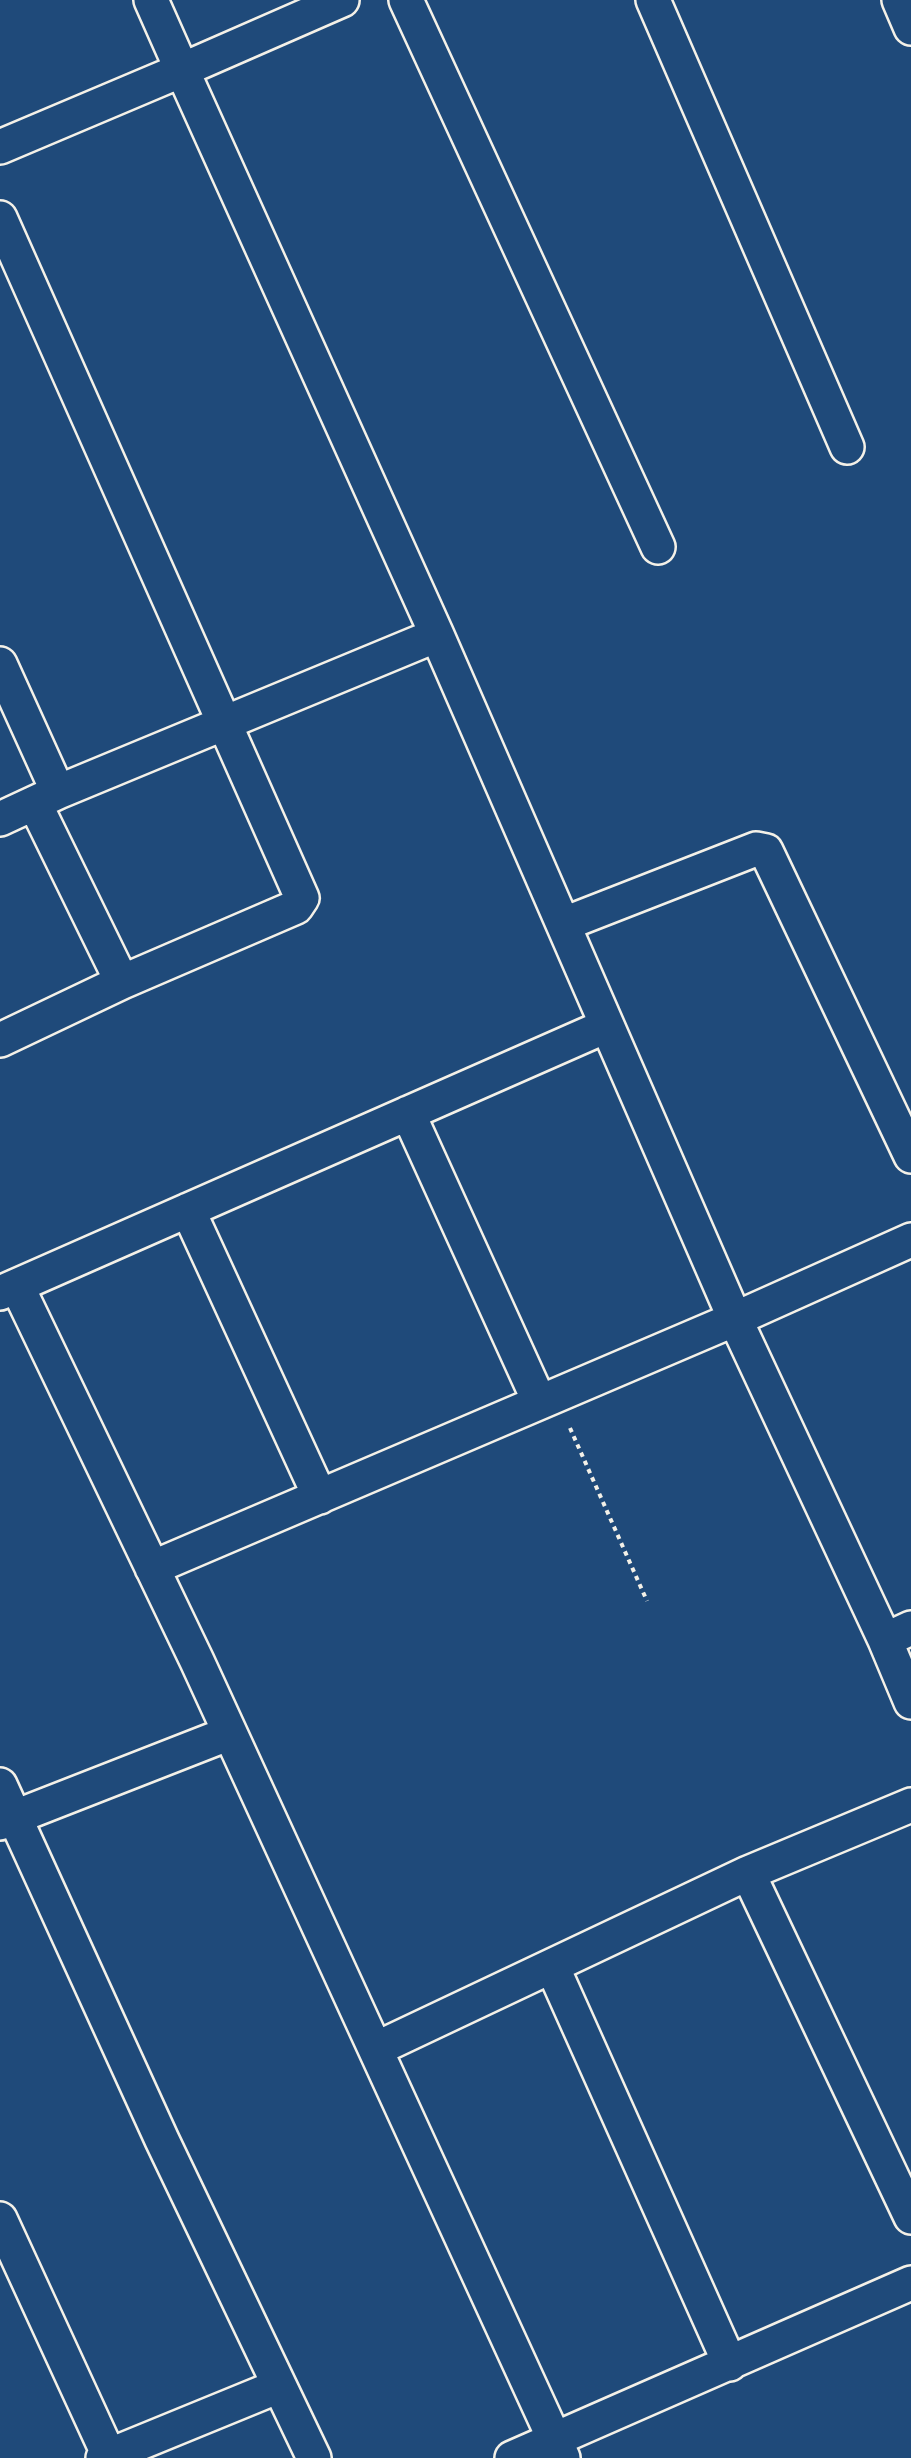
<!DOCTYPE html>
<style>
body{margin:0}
canvas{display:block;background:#1f4a7a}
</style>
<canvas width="911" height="2458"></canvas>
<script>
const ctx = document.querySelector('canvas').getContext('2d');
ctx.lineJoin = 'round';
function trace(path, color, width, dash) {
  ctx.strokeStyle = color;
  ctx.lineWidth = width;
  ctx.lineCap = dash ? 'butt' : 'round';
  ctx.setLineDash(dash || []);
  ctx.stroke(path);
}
const street = new Path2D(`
 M342,0L182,70L437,635L735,1319L885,1640L911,1702
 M406,0L658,547
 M653,0L847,447
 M899,0L911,28
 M0,147L182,70L151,0
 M0,218L302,898L296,907L122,982L0,1040
 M0,664L58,792
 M35,804L122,982
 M0,819L58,792L437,635
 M564,924L756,849L766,851L911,1156
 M408,1113L539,1401
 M188,1210L320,1497
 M17,1286L197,1661L563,2458
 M0,1293L606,1026
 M152,1568L735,1319L911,1240
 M885,1640L911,1628
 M0,1785L162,2140L314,2458
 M0,1823L230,1733
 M748,1873L911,2217
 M552,1966L730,2364
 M376,2049L748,1873L911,1805
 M0,2219L110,2458
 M103,2458L279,2386
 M512,2458L911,2283`);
trace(street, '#f4f1e8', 38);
trace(new Path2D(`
 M570,1428L647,1601`), '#f4f1e8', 4, [4.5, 4.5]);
trace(street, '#1f4a7a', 33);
</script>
